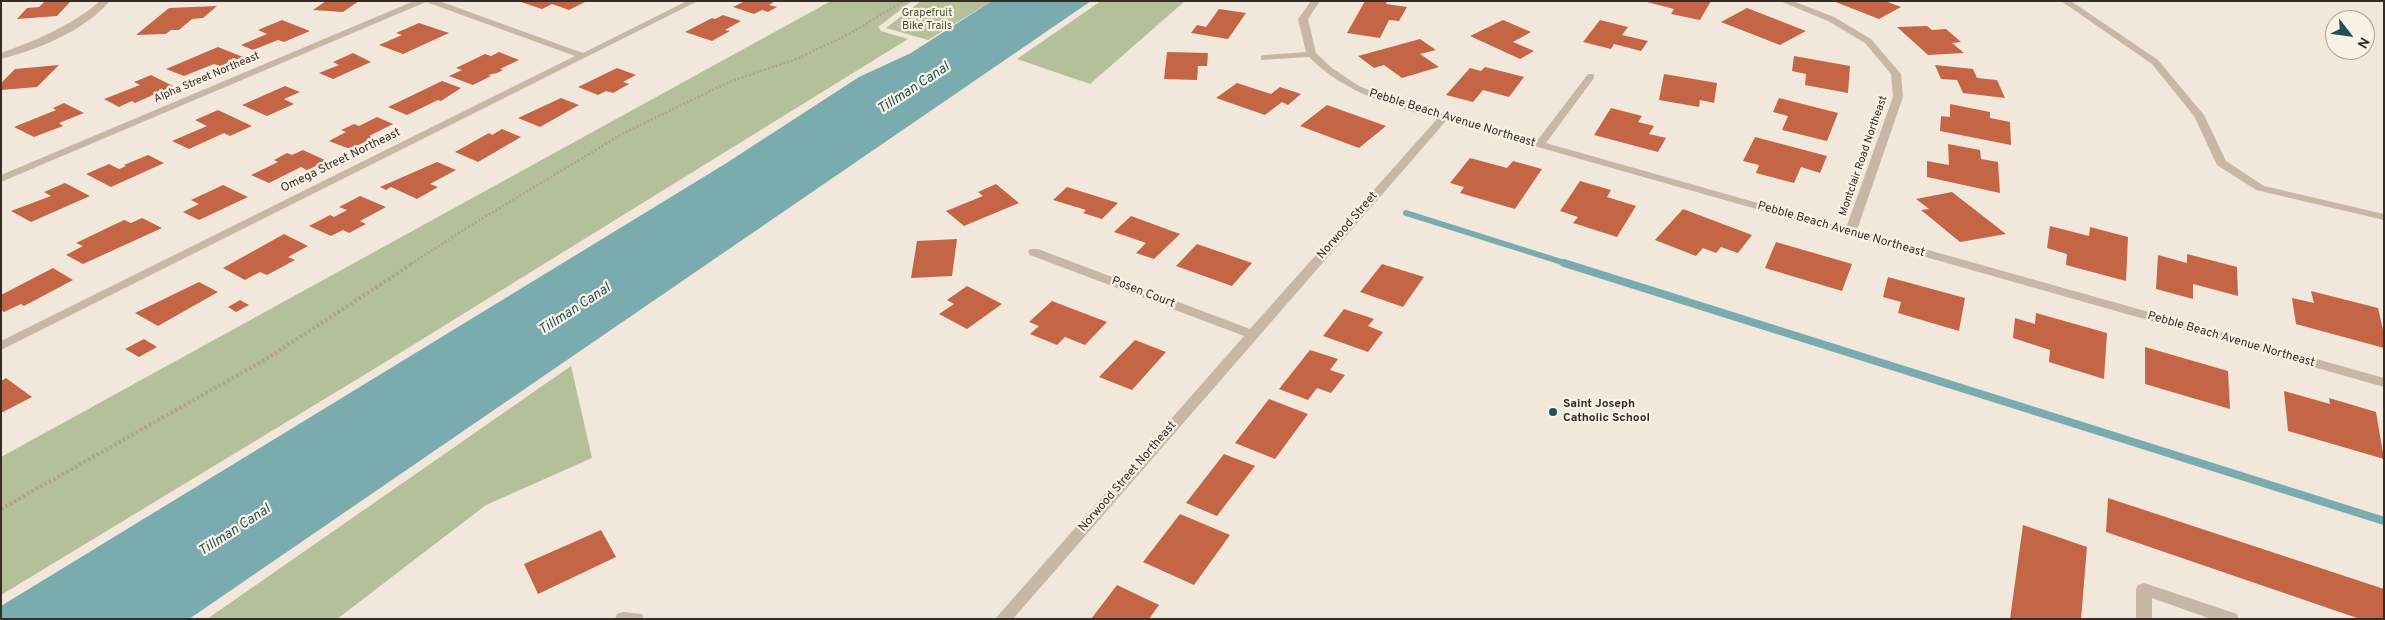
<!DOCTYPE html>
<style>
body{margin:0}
#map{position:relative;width:2385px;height:620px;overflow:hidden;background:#f1e7da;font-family:Overpass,sans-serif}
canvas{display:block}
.frame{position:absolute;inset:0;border:2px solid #352c27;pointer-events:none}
.north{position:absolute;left:2325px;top:10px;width:50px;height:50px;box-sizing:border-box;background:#f9f1e6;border:1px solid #aba29a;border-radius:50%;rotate:120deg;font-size:14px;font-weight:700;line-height:20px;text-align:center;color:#352c27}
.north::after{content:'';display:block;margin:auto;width:18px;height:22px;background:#1d5156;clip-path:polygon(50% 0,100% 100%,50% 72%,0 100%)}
</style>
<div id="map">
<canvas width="2385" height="620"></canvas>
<div class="frame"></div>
<div class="north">N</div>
</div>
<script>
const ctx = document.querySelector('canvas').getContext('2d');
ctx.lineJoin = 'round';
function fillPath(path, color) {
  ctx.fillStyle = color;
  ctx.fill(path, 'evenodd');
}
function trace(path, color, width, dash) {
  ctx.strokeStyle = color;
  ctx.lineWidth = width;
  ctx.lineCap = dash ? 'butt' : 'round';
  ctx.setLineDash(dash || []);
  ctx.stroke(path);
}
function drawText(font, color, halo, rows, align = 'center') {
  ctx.font = font + ' Overpass,sans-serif';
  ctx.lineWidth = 4.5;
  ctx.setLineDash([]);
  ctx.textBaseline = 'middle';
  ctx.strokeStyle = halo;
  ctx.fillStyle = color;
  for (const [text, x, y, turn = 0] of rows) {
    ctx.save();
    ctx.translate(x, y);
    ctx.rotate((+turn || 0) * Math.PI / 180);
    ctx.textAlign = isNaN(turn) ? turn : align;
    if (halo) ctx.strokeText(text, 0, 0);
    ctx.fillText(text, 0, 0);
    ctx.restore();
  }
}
fillPath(new Path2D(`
 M831,1H912L878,27L881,31L908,39L374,369L1,595V457Z
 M921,1H992L928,40L886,28Z
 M1101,1H1185L1090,84L1017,59Z
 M571,366L592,458L486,505L337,619H207Z`), '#b3c09a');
fillPath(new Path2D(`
 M992,1H1091L189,619H1V606L725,164L859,77L911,53Z`), '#7aabae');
trace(new Path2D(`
 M1406,213L1568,264`), '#7aabae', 6);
trace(new Path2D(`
 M1564,263L2384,521`), '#7aabae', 8);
fillPath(new Path2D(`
 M71,1L57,16L17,19L27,8L39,7L44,2Z
 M326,1H359L343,12L313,10Z
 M587,1L569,10L552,4L542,9L521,2Z
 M745,1H775L769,5L777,7L768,12L762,10L754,14L733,7Z
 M1365,1H1387L1386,4L1407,7L1399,21L1389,20L1380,38L1347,33Z
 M1643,1H1711L1700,20L1671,14L1674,9Z
 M1833,1H1885L1901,7L1879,19Z
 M217,6L203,18L192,19L179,30H171L166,34L136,35L169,8Z
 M1747,8L1806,31L1780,45L1721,22Z
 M1219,9L1246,13L1228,39L1191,33L1197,25L1206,27Z
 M723,15L741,21L725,30L730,31L712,41L685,32L712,18L715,19Z
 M282,20L310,31L284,42L278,40L253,50L241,45L267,34L258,30Z
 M1503,20L1531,32L1513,42L1534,51L1520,59L1470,36Z
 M1600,20L1628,27L1622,35L1648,41L1641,51L1614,44L1611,49L1583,42Z
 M419,23L449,33L403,54L379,45L402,35L396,33Z
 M1927,26L1932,30L1946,29L1961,42L1952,43L1964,53L1928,55L1897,27Z
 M1420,39L1436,50L1420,54L1439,67L1402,78L1384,65L1374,68L1358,56Z
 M218,47L243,57L220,66L214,64L184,76L166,69Z
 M499,52L519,60L500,69L503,70L497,73L488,75L491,76L473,85L449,76L462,70L456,68L485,54L491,56Z
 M1167,52L1208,53L1207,66H1198L1197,80L1164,79Z
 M353,53L371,62L333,79L319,73L339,65L333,62Z
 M1794,56L1850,66L1848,93L1805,85L1806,74L1792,71Z
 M59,65L37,87L1,90V83L15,69Z
 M1935,65L1973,69L1977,78L1997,80L2005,98L1963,93L1957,80L1941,79Z
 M1485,67L1524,77L1509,97L1483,90L1473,102L1446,95L1470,68L1481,71Z
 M617,68L636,75L623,82L629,84L613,93L606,91L598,95L578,87Z
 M1664,74L1717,83L1714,103L1700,100L1699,107L1659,100Z
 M151,75L173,86L135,103L132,101L119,107L104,99L140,85L134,82Z
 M442,81L461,88L441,101L438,100L407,115L388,107Z
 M1237,83L1271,94L1280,87L1301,94L1288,105L1282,102L1265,115L1216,98Z
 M285,86L300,92L284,99L294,104L267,116L242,105Z
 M561,98L579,105L540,127L518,118Z
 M1779,98L1838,113L1827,141L1782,130L1788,116L1773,112Z
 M64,103L84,113L59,123L63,126L34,137L14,127L56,110L53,108Z
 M1950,104L1990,112V118L2010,122L2011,145L1940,131L1941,116L1950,117Z
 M1327,105L1386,126L1359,148L1300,126Z
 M1611,108L1642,116L1638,122L1654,126L1649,134L1666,138L1658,152L1594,135Z
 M218,110L252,126L230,136L224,133L189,149L172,141L207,126L195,120Z
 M377,117L393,124L369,136L373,138L350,149L329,141L346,132L341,130L354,124L359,126Z
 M502,129L521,137L478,162L455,152L489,133L492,135Z
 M1755,137L1827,156L1820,173L1801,167L1794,183L1756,173L1759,165L1743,161Z
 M1948,144L1980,150L1981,159L1998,162L2000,193L1927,177V161L1949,165Z
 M303,150L327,161L307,170L301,167L269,183L251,175L278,162L274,160L287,153L292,155Z
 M148,155L164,163L111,187L86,174L109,164L119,169L126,166L124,165Z
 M1470,158L1507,168L1513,161L1542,169L1515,209L1460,193L1464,187L1450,183Z
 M437,162L456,170L430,184L438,187L417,199L391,187L386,190L380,187Z
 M1580,181L1611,190L1607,197L1636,206L1617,237L1573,223L1578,217L1560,211Z
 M65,183L90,196L31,222L11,211L51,196L44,192Z
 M996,184L1019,203L964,226L946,211L983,196L978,192Z
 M223,185L248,197L199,220L183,212L199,204L191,200Z
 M1067,187L1118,203L1102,219L1083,213L1086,210L1053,200Z
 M1952,192L2006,234L1960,242L1921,210L1929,209L1916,199Z
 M360,196L386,207L360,221L366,224L349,233L343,230L331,236L309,226L330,215L334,217L347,210L339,207Z
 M1683,209L1752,235L1738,253L1721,247L1716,253L1703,248L1696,256L1655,240Z
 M1131,216L1180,234L1154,259L1136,253L1146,243L1114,232Z
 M142,218L162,228L83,264L66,255L83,246L76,243L124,220L131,223Z
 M2050,226L2089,236L2090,227L2128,237L2126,281L2066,265L2067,254L2047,248Z
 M284,234L308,246L288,257L295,260L267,275L260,272L245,280L223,268Z
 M957,239L952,276L911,278L917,241Z
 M1776,242L1852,264L1842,291L1765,268Z
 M1197,244L1252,263L1232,286L1176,266Z
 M2187,254L2237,267L2238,296L2193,284V299L2156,289L2158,255L2187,263Z
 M1382,264L1424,277L1403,307L1360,292Z
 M53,268L73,280L24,306L21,304L4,312L1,310V295Z
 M1888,277L1965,298L1959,331L1898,313L1901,302L1883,297Z
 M199,282L218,292L158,326L135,313Z
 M967,286L1002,304L967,329L939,314L954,304L947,300Z
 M2311,291L2378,308L2384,334V348L2296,324L2292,298L2314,303Z
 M240,300L249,305L236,312L228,307Z
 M1052,301L1107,322L1085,345L1065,337L1057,345L1030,334L1039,326L1029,322Z
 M1344,309L1374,319L1368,326L1383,332L1368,352L1323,336Z
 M2036,313L2107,333L2104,379L2049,362L2050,350L2013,338L2015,318L2035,324Z
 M144,339L157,347L139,357L125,349Z
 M1135,340L1166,352L1132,390L1099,377Z
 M2145,347L2228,371L2230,409L2145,384Z
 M1310,350L1338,359L1330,370L1345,375L1331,393L1317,388L1308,400L1279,389Z
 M6,378L32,397L1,413V381Z
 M2284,391L2330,404L2329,398L2376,412L2384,459L2288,431Z
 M1269,399L1308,414L1275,459L1235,443Z
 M1224,454L1255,466L1217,516L1186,503Z
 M2108,498L2384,589V619H2360L2106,532Z
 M1180,514L1230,535L1194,585L1143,562Z
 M2023,525L2087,547L2081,619H2010Z
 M601,530L616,557L538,594L524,564Z
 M1117,585L1159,605L1149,619H1091Z`), '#c46645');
trace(new Path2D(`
 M411,264L468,227L622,134L729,82L794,60L851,33L904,1`), '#b5a191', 2.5, [2, 2]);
trace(new Path2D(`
 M1,509L268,358L413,263`), '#b5a191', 4, [2.5, 2.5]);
fillPath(new Path2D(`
 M100,1H110C84,31 39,49 1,59V53C37,40 71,26 100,1Z
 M414,1H439L583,53L687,1H698L1,350V341L575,56L426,2L1,182V175Z
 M1311,1H1320L1308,19L1316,53L1332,68L1359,86L1392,100L1537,141L1588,74H1594V78L1546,143L1846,228L1893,97L1891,74L1865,43L1828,21L1780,1H1793L1834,17L1871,39L1901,74L1903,97L1857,230L2384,378V387L1446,121L1013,619H995L1244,336L1030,255L1028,252L1030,249H1038L1250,329L1437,119C1389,105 1345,93 1309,57L1261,60V56L1264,55L1306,52L1298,19Z
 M2061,1H2071L2158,60L2204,115L2226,161L2264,186L2384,214V220L2256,190L2217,165L2194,116L2152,64Z
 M2144,583L2237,614L2239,619H2211L2152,598V619H2136V589L2138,585Z
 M623,612L642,614L644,619H615L617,614Z`), '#c9b7a6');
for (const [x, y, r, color] of [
 [1553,412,5,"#1d5156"]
]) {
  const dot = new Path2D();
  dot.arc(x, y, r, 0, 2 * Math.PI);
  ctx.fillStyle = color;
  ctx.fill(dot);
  trace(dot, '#f9f1e6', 2);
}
drawText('11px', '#44532b', '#f9f1e6', [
 ["Grapefruit",927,14],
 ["Bike Trails",927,27]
]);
drawText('11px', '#352c27', '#f9f1e6', [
 ["Alpha Street Northeast",207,78,-23],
 ["Montclair Road Northeast",1864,156,-71]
]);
drawText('12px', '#352c27', '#f9f1e6', [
 ["Pebble Beach Avenue Northeast",1452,119,17],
 ["Omega Street Northeast",341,161,-26],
 ["Norwood Street",1348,226,-49],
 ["Pebble Beach Avenue Northeast",1841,230,16],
 ["Posen Court",1143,293,21],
 ["Pebble Beach Avenue Northeast",2231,340,16],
 ["Norwood Street Northeast",1128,477,-49]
]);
drawText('bold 12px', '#352c27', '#f9f1e6', [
 ["Saint Joseph",1563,405],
 ["Catholic School",1563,419]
], 'left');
drawText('italic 14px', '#1d5156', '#f9f1e6', [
 ["Tillman Canal",914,89,-33],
 ["Tillman Canal",575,310,-33],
 ["Tillman Canal",235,531,-33]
]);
</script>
